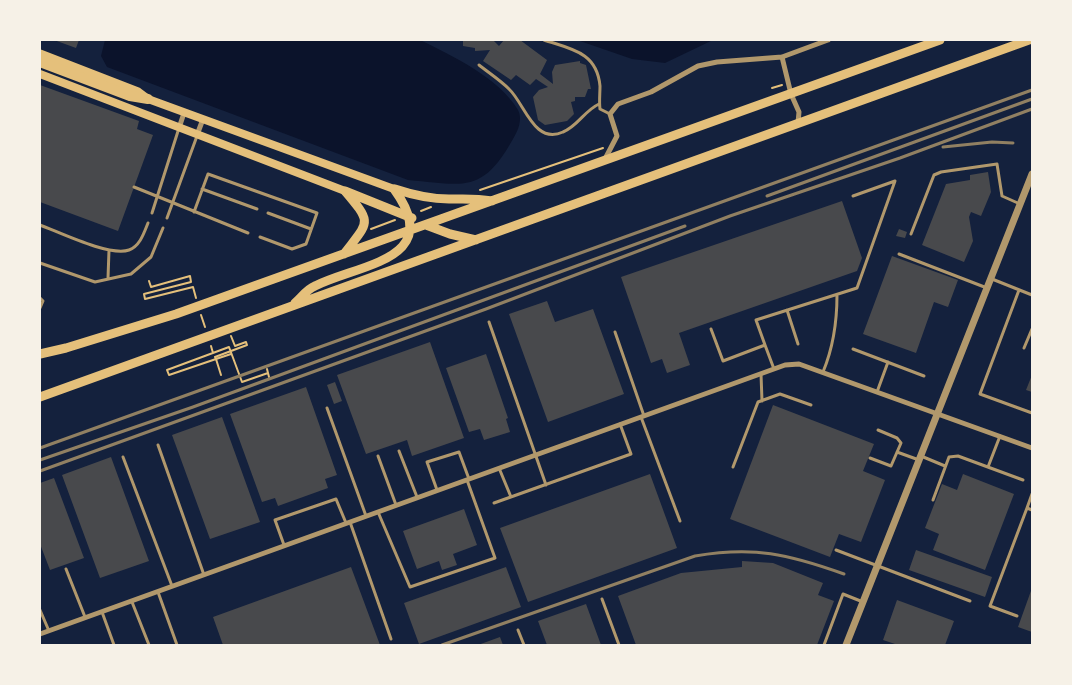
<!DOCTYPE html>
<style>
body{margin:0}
#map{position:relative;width:1072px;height:685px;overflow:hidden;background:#14213d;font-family:Karla,sans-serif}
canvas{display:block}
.frame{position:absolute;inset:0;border:41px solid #f6f1e7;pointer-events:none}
</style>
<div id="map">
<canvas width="1072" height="685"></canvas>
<div class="frame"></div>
</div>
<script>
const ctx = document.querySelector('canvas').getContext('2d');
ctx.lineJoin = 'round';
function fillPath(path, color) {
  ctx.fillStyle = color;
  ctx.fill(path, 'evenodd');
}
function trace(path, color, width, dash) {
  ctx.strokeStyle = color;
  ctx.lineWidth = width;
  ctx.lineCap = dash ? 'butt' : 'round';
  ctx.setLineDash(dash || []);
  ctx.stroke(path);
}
fillPath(new Path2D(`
 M105,40H420C453,56 499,78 518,110C523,119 518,131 513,139C482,194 465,185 408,180L107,67L101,56Z
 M577,40H713L665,63L632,59Z`), '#0b132b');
fillPath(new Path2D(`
 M54,40H79L76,48Z
 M463,40H493L499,46L504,40H520L547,60L540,74L553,84L552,72L555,65L580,61V63L586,65L591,89H588L585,97H575V101L571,102L574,114L567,121L545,125L538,120L533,97L539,90L548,87L536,79L530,85L516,75L511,80L483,61L490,50L475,51V48L463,46Z
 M40,85L139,121L137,129L153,135L118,231L40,202Z
 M988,172L991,192L981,216L971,212L969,217L973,241L964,262L922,245L946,184L970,180V175Z
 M842,201L862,258L857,271L679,333L690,365L667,373L662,359L651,363L621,277Z
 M899,229L907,232L905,238L896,236Z
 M892,256L958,280L948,307L934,302L916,353L863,334Z
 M547,301L555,322L593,309L624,394L548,422L509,314Z
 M430,342L464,438L412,456L407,440L366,454L337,375Z
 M486,354L508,418L506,419L510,432L484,440L480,429L469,432L446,368Z
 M1032,375V392L1026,390Z
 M335,382L342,401L334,404L327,385Z
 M306,387L337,475L325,479L328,488L278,506L275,498L262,502L230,414Z
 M773,405L874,444L863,471L885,480L861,542L839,534L830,557L730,519Z
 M222,417L260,522L210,539L172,435Z
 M111,457L149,561L100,578L62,475Z
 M650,474L677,548L528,602L500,528Z
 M963,474L1014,494L985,570L933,550L939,534L925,528L942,484L957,490Z
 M54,478L84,558L50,570L40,544V483Z
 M464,509L477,545L453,554L457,565L442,570L439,561L417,569L403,531Z
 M916,550L992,577L985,597L909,570Z
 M742,561L773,563L823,583L818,595L834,601L817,645H636L618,596L681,573L742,567Z
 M351,567L380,645H223L213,617Z
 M506,567L521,607L419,644L404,603Z
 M1032,588V632L1018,627Z
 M897,600L954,621L945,645H898L883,640Z
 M586,604L601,645H547L538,621Z
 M500,637L503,645H478Z`), '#48494c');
trace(new Path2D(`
 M772,88L782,85
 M480,190L603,148
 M421,211L431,207
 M371,229L395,220
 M149,281L151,287L190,276L191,282L144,294L145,299L193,287L196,298
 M201,315L205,327
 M211,346L213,353
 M216,359L215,357L247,345L246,342L235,346L231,336
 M216,359L231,354
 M267,369L269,377
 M221,375L216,359L169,375L167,370L229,347L242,382L268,373`), '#e5c07b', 2);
trace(new Path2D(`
 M544,40C571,49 597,52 600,86C600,94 599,101 600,109L610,114
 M479,65C489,73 500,80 509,89C525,104 534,145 563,132C578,126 584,111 599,104
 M134,187L248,233
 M202,189L257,209
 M194,212L208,174L317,213L306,244L292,249L260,237
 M152,213L179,128
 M268,213L311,229
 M167,218L197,136
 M40,225C59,232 110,257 129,250C140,246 144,233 148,223
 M911,234L934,175L941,172L997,164L1002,196L1020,204
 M899,254L987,288
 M40,263L95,282L131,274L151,257L163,228
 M108,278L109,250
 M992,279L1032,295
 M1019,290L980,394L1032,413
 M40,298L43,301L40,308
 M787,310L798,344
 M489,322L546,485
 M711,329L723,361L765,345L774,369
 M615,332L644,416
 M765,345L756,320L857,288L895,181L853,196
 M1024,348L1032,329
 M853,349L924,376
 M823,372C833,348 837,321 837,295
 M761,374L762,401
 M877,392L888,362
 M327,408L366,516
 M641,417L680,521
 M158,445L204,575
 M399,451L417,497
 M897,452L919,460
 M378,456L396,505
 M921,456L945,466
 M123,457L172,586
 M870,458L891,466L901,443L897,438L878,430
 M733,467L758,402L780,394L811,405
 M988,467L1000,436
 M499,468L511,497
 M437,490L427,462L459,452L469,479
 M1032,494L1027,508L1032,510
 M933,500L949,457L958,456L1023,480
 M494,503L631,454L620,424
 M378,512L410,587L495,558L467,480
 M350,522L391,639
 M284,545L275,520L336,499L346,523
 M836,550L970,601
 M66,569L85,617
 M158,592L177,645
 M602,599L619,645
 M132,602L149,645
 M40,610L49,631
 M102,612L114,645
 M1017,616L990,606L1027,508
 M518,630L524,645
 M824,645L843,594L863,602`), '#b1986c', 3);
trace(new Path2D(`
 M782,57L791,94L799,112L798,123
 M179,128L184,113
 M197,135L203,119
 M605,159L617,136L610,114L618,104L651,92L698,66L717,62L782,57L828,40
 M40,634L785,365L799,364L1032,448`), '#b1986c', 5);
trace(new Path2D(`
 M846,645L1032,174`), '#b1986c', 7);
trace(new Path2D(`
 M40,74L345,191
 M148,99L394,189`), '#e5c07b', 8);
trace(new Path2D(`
 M40,54L138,92L146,98
 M395,189C413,195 430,199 449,199C465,199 475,198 492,201
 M345,191L412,218
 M426,225L450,234L476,240
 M344,254C369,221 373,224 345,191
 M295,303C301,298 307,289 315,286C359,264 446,260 394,189
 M40,354L66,348L176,314L940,40
 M40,397L1029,40`), '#e5c07b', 9);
trace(new Path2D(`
 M40,62L130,96L148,99`), '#e5c07b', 10);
trace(new Path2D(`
 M943,147L992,142L1013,143
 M767,196L1032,99
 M40,448L1032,90
 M40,460L193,407L685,226
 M40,471L486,309L730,216L900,158L1032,109
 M442,645L695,556C754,546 788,554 844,574`), '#918062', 3);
</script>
